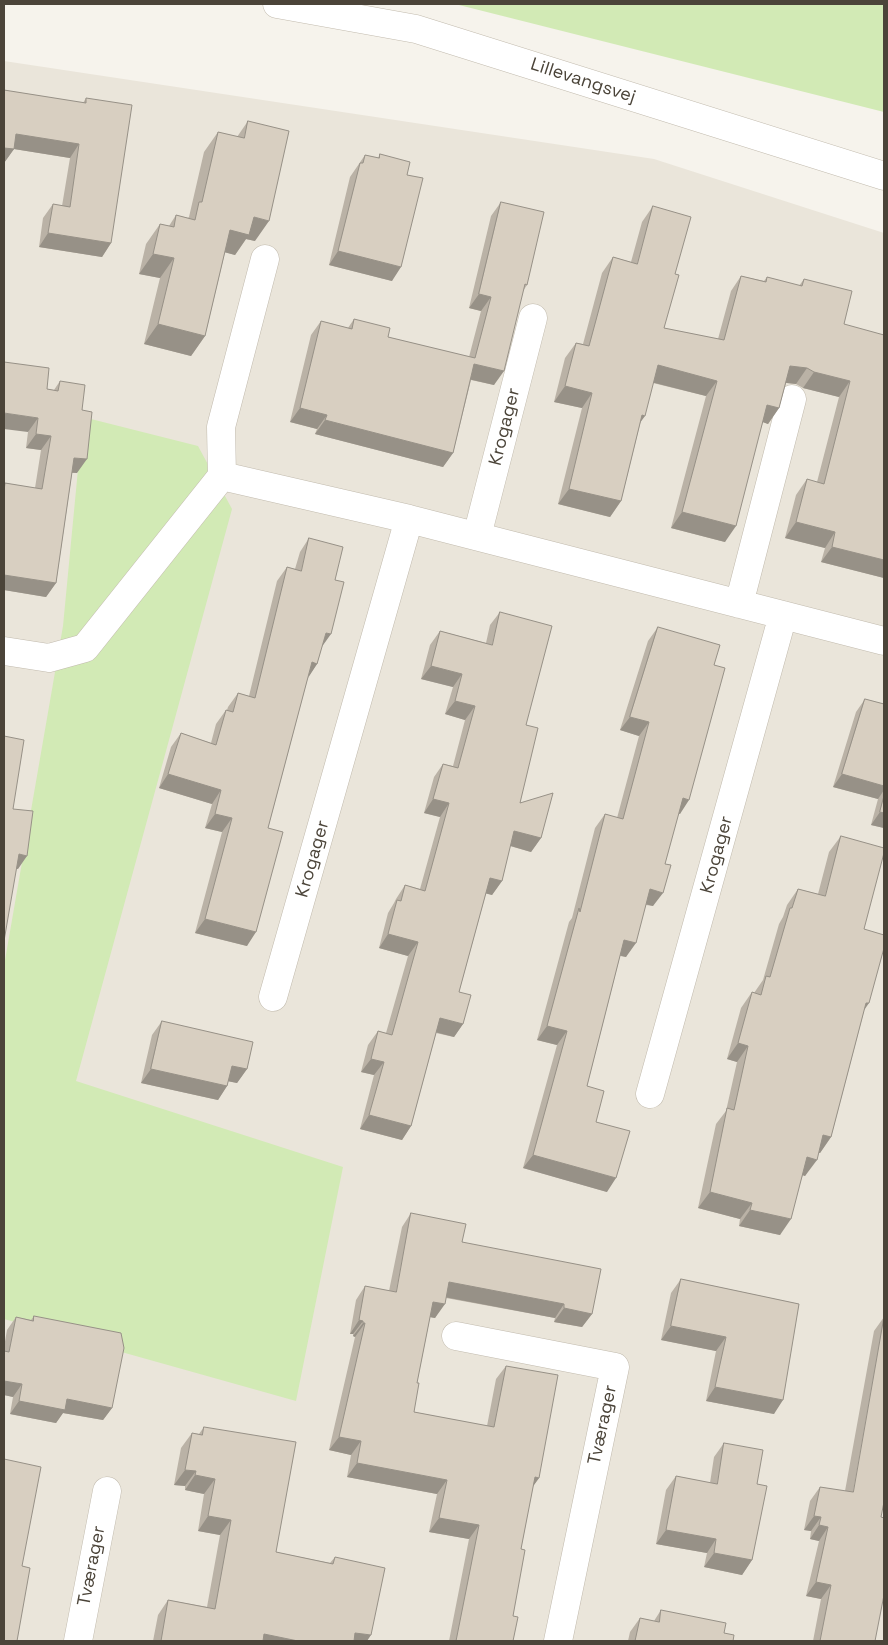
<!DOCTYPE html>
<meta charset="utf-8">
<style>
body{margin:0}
#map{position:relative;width:888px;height:1645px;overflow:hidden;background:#f6f3ec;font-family:"Space Grotesk",sans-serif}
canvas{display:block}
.frame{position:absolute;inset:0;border:5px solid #4b4439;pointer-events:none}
</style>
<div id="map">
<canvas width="888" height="1645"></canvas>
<div class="frame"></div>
</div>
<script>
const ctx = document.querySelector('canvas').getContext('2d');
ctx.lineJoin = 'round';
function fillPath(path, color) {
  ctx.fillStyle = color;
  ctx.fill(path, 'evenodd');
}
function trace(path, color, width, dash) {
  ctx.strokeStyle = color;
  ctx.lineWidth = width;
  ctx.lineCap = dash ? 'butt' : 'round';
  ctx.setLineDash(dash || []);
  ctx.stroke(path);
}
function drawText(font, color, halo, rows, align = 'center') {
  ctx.font = font + ' "Space Grotesk",sans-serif';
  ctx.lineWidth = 4.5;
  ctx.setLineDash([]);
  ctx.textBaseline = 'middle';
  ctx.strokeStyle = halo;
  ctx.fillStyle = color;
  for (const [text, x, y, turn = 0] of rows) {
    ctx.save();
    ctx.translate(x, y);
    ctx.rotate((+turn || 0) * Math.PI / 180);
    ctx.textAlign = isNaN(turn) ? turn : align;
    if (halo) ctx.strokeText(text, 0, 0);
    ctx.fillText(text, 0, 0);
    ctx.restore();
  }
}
fillPath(new Path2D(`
 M4,61L654,159L884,233V1641H4Z`), '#eae5da');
fillPath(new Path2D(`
 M455,4H884V112Z
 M83,417L198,446L232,509L76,1081L343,1167L296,1401L4,1319V966L63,626Z`), '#d2eab5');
const minor = new Path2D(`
 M277,4L416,29L884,176
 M222,476L221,427L265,259
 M477,536L533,318
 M739,604L792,399
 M4,651L49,658L85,648L222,476L409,519L884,641
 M273,997L409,519
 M650,1094L783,615
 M456,1336L615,1367L558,1641
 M78,1641L107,1491`);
trace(minor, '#c2bbae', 29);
trace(minor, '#fff', 28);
fillPath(new Path2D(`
 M4,90L83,103L86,98L111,243L102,257L39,247L43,218L53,204L62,206L70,158L14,149L4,163Z
 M248,121L255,241L246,239L235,255L225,252L205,336L191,356L144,344L160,278L139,274L146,244L160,224L169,226L176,215L188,218L189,217L204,152L218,132L237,137Z
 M380,154L407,175L392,281L329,265L350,177L365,155L378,158Z
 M501,202L527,285L523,291L494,385L471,380L453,453L443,467L315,434L317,429L290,422L311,335L321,321L348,328L354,319L388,337L469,357L481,311L469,308L491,216Z
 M653,206L675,274L664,328L718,339L731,291L741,276L764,281L767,277L799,286L804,279L844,324L884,578L821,562L825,548L785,538L796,495L807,479L817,482L839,397L803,388L796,384L786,383L779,408L768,424L763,422L725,542L671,528L706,396L653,383L640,424L621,501L610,517L558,504L582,408L554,402L565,358L576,343L583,344L602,273L613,257L631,262L642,222Z
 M60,381L82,410L77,473H72L56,583L46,597L4,590V485L5,483L35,488L41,450L26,448L28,432L47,389L54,390Z
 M309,538L335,580L322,646L317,664L308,677L268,828L247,946L195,933L222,832L205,828L212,804L159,788L171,747L181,733L211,743L216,724L226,710H227L228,707L238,693L249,696L277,581L287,567L295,569L300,552Z
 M500,612L526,725L520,803L541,838L531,852L510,846L502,881L492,895L486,893L459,992L463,1024L454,1037L436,1033L411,1126L402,1140L360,1129L374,1075L361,1072L368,1045L378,1031L386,1033L408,956L379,948L388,913L394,903L396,899L405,885L420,889L440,817L424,813L434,777L443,764L453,766L465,720L445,714L453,687L421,679L430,645L440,631L486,643L490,625Z
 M658,627L714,665L680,814L678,813L653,906L646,905L626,957L620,956L587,1086L596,1122L607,1192L523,1168L557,1045L537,1040L569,922L572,918L595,828L605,814L617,818L639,736L620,730L648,641Z
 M865,699L884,704V828L871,825L878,799L833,787L856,712Z
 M841,836L864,929V1011L831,1137L820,1153H818L805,1176L803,1175L780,1235L739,1226L740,1219L698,1208L716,1124L726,1111L737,1062L727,1059L741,1008L752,992L754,993L763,980L779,924L783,917L787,905L798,889L818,894L829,852Z
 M162,1021L247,1069L237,1083L228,1081L227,1086L218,1100L141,1083L152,1035Z
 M411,1213L592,1314L582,1327L554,1322L555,1318L446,1298L435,1318L430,1317L417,1383L414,1412L487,1426L496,1379L506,1366L539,1478L533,1486L521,1549L513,1616V1641H449L469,1539L429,1532L437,1494L347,1477L351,1455L329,1450L355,1337L353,1336V1334H350L356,1300L365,1286L389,1291L402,1227Z
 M681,1279L799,1304L774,1414L706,1401L716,1351L661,1340L671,1293Z
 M34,1316L112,1408L103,1420L63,1413L56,1423L10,1414L13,1397L4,1395V1347L7,1330L16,1317L31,1320Z
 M884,1317L881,1517L875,1641H813L821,1599L806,1596L819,1541L810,1539L811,1531L804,1530L810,1501L820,1487L845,1491L874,1331Z
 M204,1427L276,1552L330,1563L335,1557L367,1641H153L158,1615L168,1600L207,1607L220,1535L198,1531L204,1494L185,1490V1486L174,1485L181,1448L192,1433L199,1434Z
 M724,1443L757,1484L752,1560L742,1575L704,1567L707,1553L656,1544L666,1490L676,1476L710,1483L714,1457Z
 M661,1610L724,1633L733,1641H628L630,1632L640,1618L654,1621Z`), '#bab2a6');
fillPath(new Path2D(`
 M16,134L79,144L70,158L14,149L4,163V148Z
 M254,217L269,221L255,241L246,239L235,255L216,250L230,230Z
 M48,233L111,243L102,257L39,247Z
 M338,251L401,267L392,281L329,265Z
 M153,254L174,258L160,278L139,274Z
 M479,294L491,297L481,311L469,308Z
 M158,324L205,336L191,356L144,344Z
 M474,364L504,371L494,385L464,378Z
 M658,365L717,381L706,396L647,381Z
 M790,366L807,368L796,384L779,382Z
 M814,372L850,381L839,397L803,388Z
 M565,386L592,393L582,408L554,402Z
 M767,405L779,408L768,424L757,420Z
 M300,408L327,415L317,429L290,422Z
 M4,413L38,418L28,432L4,429Z
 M642,415L645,416L634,431Z
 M325,420L453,453L443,467L315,434Z
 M36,434L51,436L41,450L26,448Z
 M74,458L87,459L77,473L65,472Z
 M569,489L621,501L610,517L558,504Z
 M682,512L736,526L725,542L671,528Z
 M796,522L835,532L825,548L785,538Z
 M832,547L884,560V578L821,562Z
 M4,575L56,583L46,597L4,590Z
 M326,633L331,634L321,648Z
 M312,662L317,664L308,678Z
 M431,666L462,674L453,687L421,679Z
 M455,701L475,706L465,720L445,714Z
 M630,717L649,722L639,736L620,730Z
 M168,774L221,790L212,804L159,788Z
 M842,774L884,786V790L878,799L833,787Z
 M683,798L689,800L680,814L673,811Z
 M433,799L449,803L440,817L424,813Z
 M880,812L884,813V828L871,825Z
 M215,814L232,818L222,832L205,828Z
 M514,831L541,838L531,852L504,844Z
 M19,854L27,856L18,869L10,868Z
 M490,878L502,881L492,895L480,892Z
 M650,889L663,893L653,906L641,903Z
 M205,919L256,932L247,946L195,933Z
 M388,934L418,942L408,956L379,948Z
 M624,940L636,943L626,957L614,954Z
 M866,1003H869L858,1019Z
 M440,1018L463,1024L454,1037L431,1031Z
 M547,1026L567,1031L557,1045L537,1040Z
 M738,1043L748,1046L737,1062L727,1059Z
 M371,1059L384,1062L374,1075L361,1072Z
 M232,1066L247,1069L237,1083L222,1080Z
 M151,1069L227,1086L218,1100L141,1083Z
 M369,1115L411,1126L402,1140L360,1129Z
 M823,1135L831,1137L820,1153L812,1151Z
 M533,1155L616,1178L607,1192L523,1168Z
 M807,1157L817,1160L805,1176L796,1173Z
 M710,1192L752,1203L740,1219L698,1208Z
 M750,1210L791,1219L780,1235L739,1226Z
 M449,1282L564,1304L555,1318L439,1296Z
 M433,1302L445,1304L435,1318L424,1316Z
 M564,1308L592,1314L582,1327L554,1322Z
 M359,1320L363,1321L353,1334H350Z
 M363,1323H365L355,1337L353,1336Z
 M671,1326L726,1337L716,1351L661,1340Z
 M4,1381L22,1384L13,1397L4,1395Z
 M715,1387L783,1400L774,1414L706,1401Z
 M67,1399L112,1408L103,1420L63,1413L56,1423L10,1414L19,1401Z
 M339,1437L361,1441L351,1455L329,1450Z
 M357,1463L447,1480L437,1494L347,1477Z
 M185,1470L196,1471L185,1486L174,1485Z
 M195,1475L215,1479L204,1494L185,1490Z
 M535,1477L539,1478L529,1492Z
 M208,1516L231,1520L220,1535L198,1531Z
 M814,1516L821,1517L811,1531L804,1530Z
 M439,1518L479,1525L469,1539L429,1532Z
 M819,1525L828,1527L819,1541L810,1539Z
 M666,1530L716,1539L707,1553L656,1544Z
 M714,1553L752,1560L742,1575L704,1567Z
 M816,1582L831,1585L821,1599L806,1596Z
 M355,1633L371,1635L367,1641H349Z
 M264,1634L298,1641H259Z`), '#979187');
const building = new Path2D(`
 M4,90L86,103V98L132,105L111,243L48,233L53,204L70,207L79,144L16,134L14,149L4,148Z
 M248,121L289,131L269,221L254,217L249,235L230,230L205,336L158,324L174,258L153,254L160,224L174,227L176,215L195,220L199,202H202L218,132L244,138Z
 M380,154L410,162L407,175L423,178L401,267L338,251L360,163H363L365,155L379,158Z
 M501,202L544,212L527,285L525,284L504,371L474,364L453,453L325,420L327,415L300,408L321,321L352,329L354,319L390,328L388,337L475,358L491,297L479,294Z
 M653,206L691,217L675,274L679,275L664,328L724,340L741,276L766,282L767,277L802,286L804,279L852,291L844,324L884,335V560L832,547L835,532L796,522L807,479L824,484L850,381L814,372L807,368L790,366L779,408L767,405L736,526L682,512L717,381L658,365L645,416L642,415L621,501L569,489L592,393L565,386L576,343L589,346L613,257L637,264Z
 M4,362L49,368L47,389L58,391L60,381L85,385L82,410L92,412L87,459L74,458L56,583L4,575V491L5,483L42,489L51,436L36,434L38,418L4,413Z
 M309,538L343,547L335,580L344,582L331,634L326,633L317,664L312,662L268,828L283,832L256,932L205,919L232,818L215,814L221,790L168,774L181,733L216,745L226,710L233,712L238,693L255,698L287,567L301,571Z
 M500,612L552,626L526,725L538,728L520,803L553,793L541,838L514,831L502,881L490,878L459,992L471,995L463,1024L440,1018L411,1126L369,1115L384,1062L371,1059L378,1031L392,1035L418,942L388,934L397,900L401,901L405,885L425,891L449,803L433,799L443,764L458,768L475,706L455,701L462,674L431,666L440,631L492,645Z
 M658,627L720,645L714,665L725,668L689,800L683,798L665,864L671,865L663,893L650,889L636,943L624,940L587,1086L604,1091L596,1122L630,1131L616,1178L533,1155L567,1031L547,1026L579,908L580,912L605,814L623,819L649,722L630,717Z
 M865,699L884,704V786L842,774Z
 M4,736L24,740L13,809L33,811L27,856L19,854L4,941Z
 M884,796V813L880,812Z
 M841,836L884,848V853L864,929L884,935V948L869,1003H866L831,1137L823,1135L817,1160L807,1157L791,1219L750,1210L752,1203L710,1192L727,1108L734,1110L748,1046L738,1043L752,992L761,995L766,976L770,977L790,908H792L798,889L825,896Z
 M162,1021L253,1042L247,1069L232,1066L227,1086L151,1069Z
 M411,1213L466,1224L462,1242L601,1269L592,1314L564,1308V1304L449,1282L445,1304L433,1302L417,1383H419L414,1412L494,1427L506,1366L558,1375L539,1478L535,1477L521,1549L525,1550L513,1616L518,1617L513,1641H456L479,1525L439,1518L447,1480L357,1463L361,1441L339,1437L365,1323H363V1321L359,1320L365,1286L396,1292Z
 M681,1279L799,1304L783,1400L715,1387L726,1337L671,1326Z
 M34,1316L121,1333L124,1348L112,1408L67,1399L65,1410L19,1401L22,1384L4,1381V1351L9,1352L16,1317L33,1321Z
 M884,1317V1502L881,1517L884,1518V1595L875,1641H820L831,1585L816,1582L828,1527L819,1525L821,1517L814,1516L820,1487L853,1492Z
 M204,1427L296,1442L276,1552L333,1564L335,1557L385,1568L371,1635L355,1633L354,1641H298L264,1634L263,1641H161L168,1600L215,1609L231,1520L208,1516L215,1479L195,1475L196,1471L185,1470L192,1433L202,1435Z
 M724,1443L763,1450L757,1484L767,1486L752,1560L714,1553L716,1539L666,1530L676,1476L717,1484Z
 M4,1459L41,1467L22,1566L30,1568L17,1641H4Z
 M661,1610L726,1623L724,1633L734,1635L733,1641H635L640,1618L659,1622Z`);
fillPath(building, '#d8cfc1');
trace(building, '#979187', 1);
drawText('18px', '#4b4439', '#fff', [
 ["Lillevangsvej",583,81,18],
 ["Krogager",505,427,-76],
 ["Krogager",717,855,-75],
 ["Krogager",313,859,-74],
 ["Tværager",603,1425,-78],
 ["Tværager",92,1566,-79]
]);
</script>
